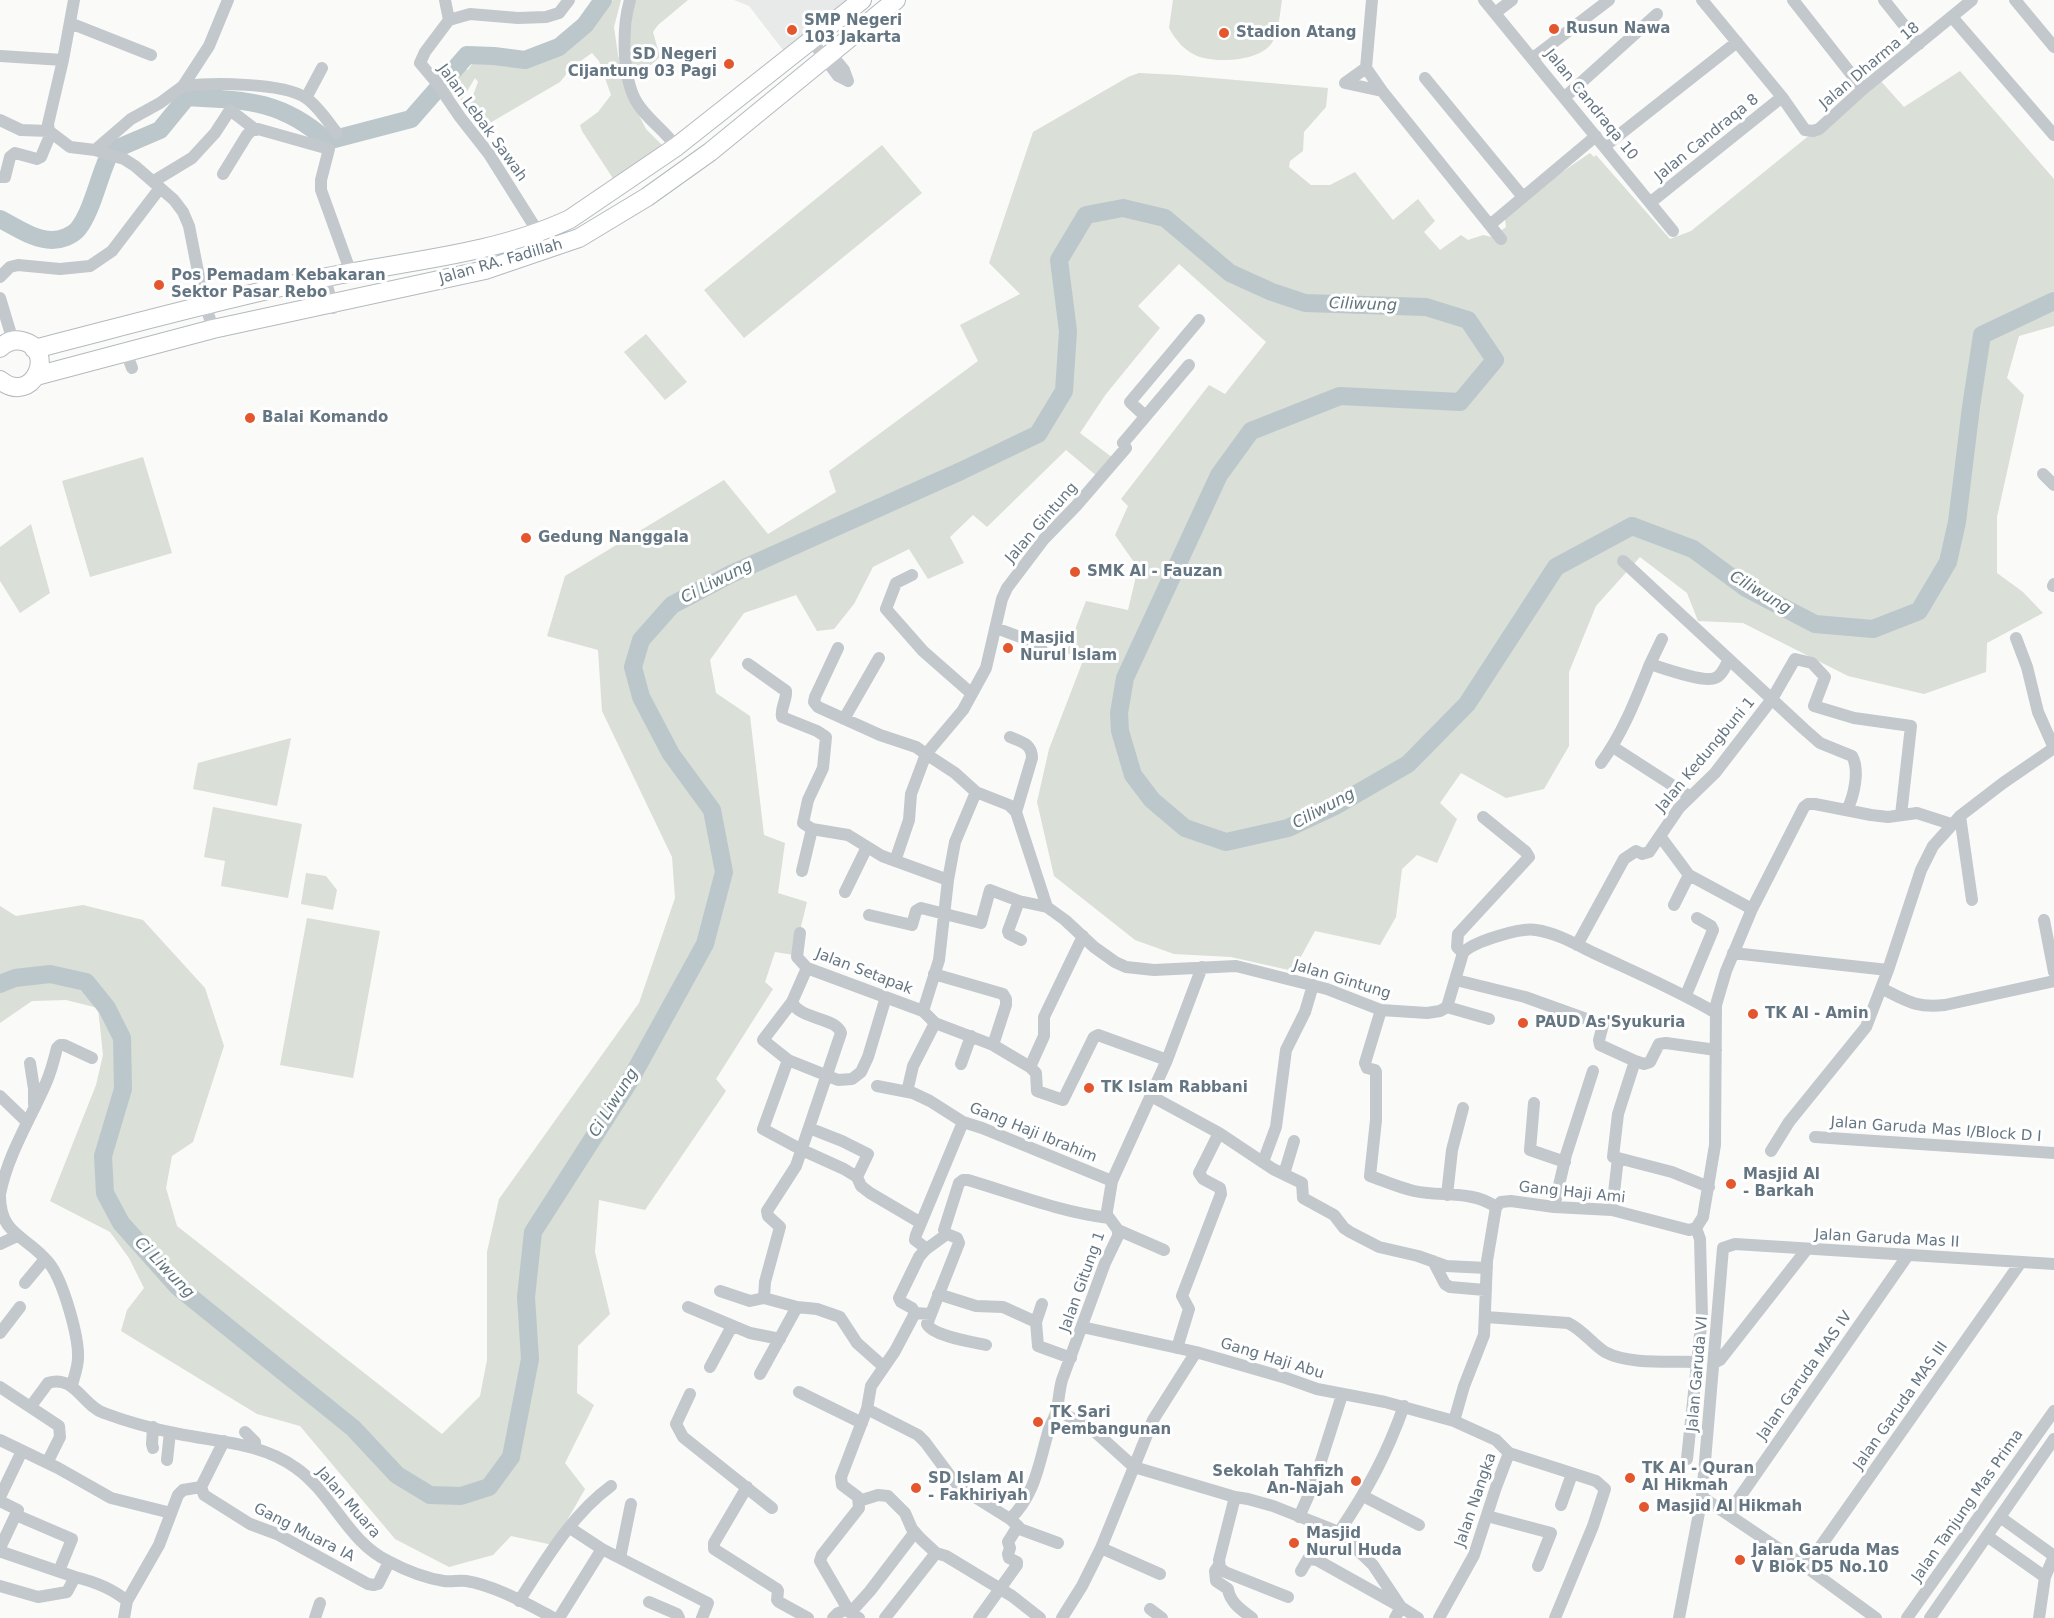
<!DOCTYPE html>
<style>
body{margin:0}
canvas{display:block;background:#fafaf8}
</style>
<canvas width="2054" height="1618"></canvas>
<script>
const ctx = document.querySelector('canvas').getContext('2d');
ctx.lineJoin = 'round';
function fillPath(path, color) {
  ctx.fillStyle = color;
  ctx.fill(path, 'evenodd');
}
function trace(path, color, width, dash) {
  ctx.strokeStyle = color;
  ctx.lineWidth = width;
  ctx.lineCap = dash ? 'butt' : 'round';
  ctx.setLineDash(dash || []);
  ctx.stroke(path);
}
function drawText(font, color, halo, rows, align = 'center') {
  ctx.font = font + ' "DejaVu Sans",sans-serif';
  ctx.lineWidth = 6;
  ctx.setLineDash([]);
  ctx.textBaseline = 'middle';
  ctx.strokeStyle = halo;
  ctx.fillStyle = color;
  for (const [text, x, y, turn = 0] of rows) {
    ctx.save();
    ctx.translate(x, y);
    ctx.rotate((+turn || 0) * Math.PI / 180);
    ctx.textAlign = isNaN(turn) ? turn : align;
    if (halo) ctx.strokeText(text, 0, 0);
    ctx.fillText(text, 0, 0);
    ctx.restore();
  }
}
fillPath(new Path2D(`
 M734,0H852L786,54L749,6Z`), '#e8e9e9');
fillPath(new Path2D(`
 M613,0H621L614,27L618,55L629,96L646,129L664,147L614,180L582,131L580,125L598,112L611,95L599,61L592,53L572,67L560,82L483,127L466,107L472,98L478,82L475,78L462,100L445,91L459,65L468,70L474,61L510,67L547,60L580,37Z
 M634,0H688L658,25L653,32L660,57L634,79C627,53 631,27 634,0Z
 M1173,0H1282C1280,12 1279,31 1273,41C1262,62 1214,64 1195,55C1184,50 1174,38 1169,28Z
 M1960,71L2054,179V326L2019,336L2007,378L2024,395L1997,517V573L2023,592L2043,613L1987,643L1986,672L1924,694L1848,676L1743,623L1698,621L1687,593L1640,557L1596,606L1569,672V746L1544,789L1506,798L1461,773L1440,803L1457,819L1437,863L1417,855L1402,869L1396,917L1380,945L1315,931L1293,971L1231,957L1174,954L1135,940L1054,876L1037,802L1049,749L1084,658L1066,653L1086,601L1128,610L1138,568L1115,535L1128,506L1121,499L1209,385L1225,394L1266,342L1179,264L1138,306L1160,328L1106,394L1080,433L1113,458L1098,477L1066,450L987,527L973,515L950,537L964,563L928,579L909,549L873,567L854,604L834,629L817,631L796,595L744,613L710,660L716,693L750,716L764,835L785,843L778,893L807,902L794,955L775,952L765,982L773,989L716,1079L726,1091L645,1210L599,1200L595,1252L610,1314L578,1346L577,1393L594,1405L565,1463L585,1489L553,1545L511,1536L493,1555L449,1567L395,1539L300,1426L257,1414L121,1331L127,1310L144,1288L129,1258L110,1232L50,1201L96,1085L103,1055L98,1008L66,1000L32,1001L0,1023V906L16,916L83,905L143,920L205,988L224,1046L193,1142L172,1156L166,1188L177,1226L442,1434L480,1396L487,1360V1252L499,1199L639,1003L675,898L672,857L602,711L598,650L547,636L565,576L724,480L768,534L836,492L829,471L978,361L960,325L1020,294L989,263L1033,132L1128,77L1139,73L1178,75L1328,88L1326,107L1304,132L1303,151L1290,161L1289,167L1311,185H1330L1355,172L1393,220L1418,199L1435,221L1424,232L1440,250L1461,235L1468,240L1483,235L1492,237L1506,227L1505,219L1546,183L1590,153L1594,157L1596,155L1670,239L1691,231L1879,79L1904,107Z
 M882,145L922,193L744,338L704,290Z
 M646,334L687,382L665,400L624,352Z
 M143,457L172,553L90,577L62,481Z
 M31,524L50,593L20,613L0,581V547Z
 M291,738L277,806L193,789L198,763Z
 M213,807L302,824L288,898L221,886L225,861L204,857Z
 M306,873L326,876L337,890L333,910L301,904Z
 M307,918L380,931L353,1078L280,1065Z`), '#dadfd7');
trace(new Path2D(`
 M0,219C16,227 34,240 52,240C61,240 72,236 78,229C93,210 99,174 111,151L160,130L187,97C245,100 282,100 327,141L411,119L467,55L494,56L525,60L559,47L585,25L603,0
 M0,984L15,978L50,974L86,982L107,1008L122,1038L123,1089L103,1156L105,1193L121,1223L178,1287L353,1428L397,1475L430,1495L461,1496L489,1487L511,1457L530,1359L526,1297L533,1232L629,1082L705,944L724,872L712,810L671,754L641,697L633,667L641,640L672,605L731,574L961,471L1038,434L1064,391L1068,331L1059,260L1086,215L1123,208L1165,218L1230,273L1272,292L1305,303L1426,307L1468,320L1495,360L1460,402L1340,396L1251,431L1219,475L1125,678L1119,713L1120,731L1133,775L1152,800L1185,828L1226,842L1288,828L1337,805L1408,764L1467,704L1556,567L1632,526L1693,549L1746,588L1815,624L1873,629L1919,611L1948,562L1957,522L1971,407L1982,335L2054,301`), '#bbc7cb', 18);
const secondary = new Path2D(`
 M0,348C6,342 13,339 22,341C58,349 33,407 0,380
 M34,349C132,324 229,297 327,277C407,261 496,254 570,219L676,147L862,0
 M36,376L213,329L485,270L579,238L647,197L710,152L896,0`);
trace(secondary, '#b3babf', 20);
trace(new Path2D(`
 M74,0L63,60L48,124L49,131L70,147L95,150L124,159L135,166L174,200L183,212L189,226L203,297L213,329
 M445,0L449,20L425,52L420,63L436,82L460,117L489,154L538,232
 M630,0C622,27 622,76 636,101C646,119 665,130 676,147
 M1372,0L1366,68L1382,91L1501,239
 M1484,0L1673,231
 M1702,0L1782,97L1805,130L1813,131L1819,129L1863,89L1972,0
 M1793,0L1863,89
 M1884,0L1919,44
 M2015,0L2054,47
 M1495,13L1512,0
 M1952,17L2054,135
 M449,20L470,14L518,18L546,17L559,13L569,0
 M70,23L151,55
 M812,41L838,76L848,81
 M831,54L844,70L848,81
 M0,56L63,60
 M1533,58L1609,0
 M1366,68L1345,83L1382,91
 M1425,78L1523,197
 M183,86C211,83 282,82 306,98C318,106 328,122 337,133
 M1565,97L1657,14
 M306,98L322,68
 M0,120L21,130L49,131
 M1605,146L1737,42
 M95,150L131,119L160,103L183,86L209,46L228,0
 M223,174L247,135L252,130L258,129L329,149L321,180V190L351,273
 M0,177H5L10,157L15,153L37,159L41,157L51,133
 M154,181L192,158L215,133L230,110L256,130
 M1651,202L1782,97
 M1491,224L1596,136
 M0,277L10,267L18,265L60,269L90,266L112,251L160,188
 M325,278L333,308
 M0,298L13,341
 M126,352L132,368
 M1145,416L1130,402L1199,320
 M2043,474L2054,485
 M1623,561L1804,729L1820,743L1852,756C1860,770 1854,796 1847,810
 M912,575L896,583L886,609L923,651L972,694
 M2053,586L2054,584
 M996,628L1028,640L1042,650
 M2016,638L2027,667L2038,712L2054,748
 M838,648L815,697L814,702L818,707L880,735L916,747L926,754L911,794L909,820L895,861
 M748,664L786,691C787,700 780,708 782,717L817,731L826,737L823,768L808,800L803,823L812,829L848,835L882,856L948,880
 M1650,664L1662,639
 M844,719L879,658
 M1010,737C1022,742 1032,744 1032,758L1016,812
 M1613,747L1689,796
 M1601,763C1623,733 1636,699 1650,664C1663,668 1704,683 1715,678C1722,676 1726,665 1729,659
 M976,792L955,842L948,880L939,960L923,1011L935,1023L993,1045L1030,1067L1036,1073L1037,1091L1063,1100L1094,1037L1098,1035L1167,1060
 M1960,816L1972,900
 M1660,836L1689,875L1752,909
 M802,871L812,829
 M845,892L867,847
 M1019,901L1008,931L1009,934L1021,940
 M1674,905L1689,875
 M1047,907L1016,812L1009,805L976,792L955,773L926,754L963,710L986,668L1002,599L1007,588L1044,539L1076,506L1126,448L1123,443L1189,365
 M869,915L912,925L916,911L921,908L981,923L990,890L1019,901L1047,907L1065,920L1094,947L1115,962L1126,967L1154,970L1236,966L1327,989L1381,1010L1427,1013L1440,1011L1447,1007L1463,953C1472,942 1521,927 1536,930C1557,933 1577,945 1596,954C1637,973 1677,990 1716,1013
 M2044,920L2054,972
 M800,933L797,957L807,968L923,1011
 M1577,945L1624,859L1636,851L1642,854L1649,852L1679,808L1715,773L1772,699L1795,659L1812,663L1825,677L1814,706L1854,718L1911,726L1901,815
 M1463,953L1457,947L1458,934L1529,857L1526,852L1483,817
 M1733,953L1888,970
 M807,968L792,1002C800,1020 836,1017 841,1033L796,1166L767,1211L768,1216L780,1227L765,1282L764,1298L797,1307L817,1309L840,1317L857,1343L884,1367
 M934,974L1003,994L1006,999V1005L993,1045
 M1456,980L1525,997L1603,1025L1599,1040L1600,1045L1635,1061L1618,1114L1613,1157L1618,1158
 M1881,988C1907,1001 1915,1008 1945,1005L2054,981
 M1686,995L1713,930L1711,926L1697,918
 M792,1002L763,1040L788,1060L838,1080L852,1079L861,1072L868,1057L886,997
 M1447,1007L1489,1019
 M1381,1010L1365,1063L1367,1068L1375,1070L1376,1072V1120L1370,1176C1384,1181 1400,1188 1414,1191C1442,1197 1472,1190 1496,1207
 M788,1060L763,1129L802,1150L844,1169L857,1177L861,1186L870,1193L921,1223
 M1635,1061L1644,1064L1650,1062L1659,1044L1666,1043L1716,1050
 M30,1063L34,1089V1104
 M961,1064L971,1036
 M1030,1067L1044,1036V1017L1083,936
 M877,1086L913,1093L930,1101L963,1122L982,1128L1112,1181
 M907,1092L913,1066L935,1023
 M0,1096L27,1122
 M1151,1096L1219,1133L1273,1169L1302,1183L1303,1198L1334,1215L1344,1228L1350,1232L1379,1247L1418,1256L1446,1266L1487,1268
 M1534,1103L1530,1150L1565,1162
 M809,1128L842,1141L868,1154L857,1177
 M1815,1137L2054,1153
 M1771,1151L1789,1122L1866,1027L1888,970L1921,870L1933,846L1960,816L2003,783L2054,748
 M1618,1158L1672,1172L1709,1187
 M1263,1162L1276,1127L1286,1050L1305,1012L1313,985
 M1284,1174L1294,1141
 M0,1194C8,1154 30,1120 46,1083C51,1072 54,1060 57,1048L60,1045H64L92,1058
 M1447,1195L1452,1150L1463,1108
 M0,1196C0,1236 28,1236 49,1263C63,1280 79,1337 78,1358C78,1367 74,1377 72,1385
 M1496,1207L1487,1261L1484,1335L1464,1386L1454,1421L1496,1440L1509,1453
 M1496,1207L1501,1202L1511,1201L1554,1207L1612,1210L1689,1230L1696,1228
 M1554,1207L1566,1155L1593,1071
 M1612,1210L1618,1158
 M1696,1228L1703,1217L1715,1145L1716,1005L1726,971L1752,909L1804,807L1808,804H1815L1871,815L1888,817L1917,813L1951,824
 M1118,1230L1164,1250
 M0,1244L17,1236
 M925,1250L923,1246L915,1240L916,1235L963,1122
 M1433,1261L1445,1284L1450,1287L1485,1290
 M25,1283L45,1259
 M720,1291L750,1301L764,1298
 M938,1294L976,1306L1003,1307L1036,1322
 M1042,1304L1036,1322L1038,1346L1071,1358
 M688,1307L750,1333L780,1339
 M915,1313L912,1308L901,1302L899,1298L919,1257L925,1250L947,1234
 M1486,1317L1568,1323C1583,1330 1592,1344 1605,1352C1629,1365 1671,1361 1698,1362
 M1082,1327L1196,1352L1286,1378L1317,1389L1385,1402L1454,1421
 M0,1333L20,1307
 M986,1345C972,1342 933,1336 927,1324L959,1243L957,1238L947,1234L944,1230L959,1183L963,1180H968C1015,1194 1060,1212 1109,1218
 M1177,1348L1189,1309L1182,1296L1221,1194L1220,1188L1203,1179L1199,1173L1219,1133
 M1714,1363L1720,1360L1807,1249
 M710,1367L732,1326
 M760,1374L797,1307
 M0,1387L59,1426L60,1437L47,1463
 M799,1392L862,1423
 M690,1394L676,1424L683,1437L772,1508
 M31,1406L48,1383C74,1374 83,1406 104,1413C128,1422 154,1429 179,1434C219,1442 262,1443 296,1468C332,1493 348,1542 388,1561C405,1570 424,1578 444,1581C451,1582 459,1580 466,1581C494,1585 529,1605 554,1618
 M867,1409L918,1435L925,1442L954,1481L962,1489L1010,1519C1036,1494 1039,1462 1049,1429C1051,1423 1055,1418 1056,1412C1059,1402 1059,1390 1062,1380L1105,1263L1118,1236V1230L1107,1215V1211L1112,1181L1167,1060L1202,967
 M1057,1410L1092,1429L1134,1467L1235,1497L1248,1499L1273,1506L1339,1532L1373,1565L1401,1607L1418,1618
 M245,1432L255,1442V1448
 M0,1440L58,1468L111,1498L171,1513
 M224,1441L201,1487L204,1495L250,1524L277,1534L368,1584L374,1585L378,1584L389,1562
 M153,1448L152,1444L153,1427
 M1509,1453L1596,1481L1605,1489L1593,1526L1555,1618
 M1687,1459L1702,1316L1700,1239L1696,1228
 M167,1460L170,1432
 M747,1487L714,1543V1549L777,1589L778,1591L777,1600L779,1602L808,1618
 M1363,1496L1419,1525
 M0,1497L22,1451
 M1235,1497L1219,1560L1220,1568L1225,1572L1288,1597
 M1702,1497L1806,1567L1876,1618
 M0,1501L18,1510L0,1548L2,1552L75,1577
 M859,1501L878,1495L888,1496L905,1513L912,1529L921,1539L936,1553L946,1556L1012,1596L1040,1618
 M1561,1505L1572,1474
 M1728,1514L1908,1255
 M16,1515L72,1539L59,1571
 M1487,1516L1551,1533L1538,1566
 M1299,1517L1314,1483L1342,1395
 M2000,1517L2054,1556
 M570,1528L602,1549L708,1603L702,1618
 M1017,1528L1058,1543
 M1339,1532C1368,1489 1386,1456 1404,1406
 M1987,1536L2045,1577
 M1101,1548L1160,1574
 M620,1558L631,1504
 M1219,1565L1215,1571L1216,1581L1228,1589C1230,1603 1242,1610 1252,1618
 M1806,1567L2021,1262
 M1301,1571L1308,1559L1317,1560L1401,1607L1395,1618
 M0,1586L38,1597L67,1592L75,1577C92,1581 113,1589 127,1601L124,1618
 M127,1601L159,1545L178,1495L183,1490L201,1487
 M519,1601C545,1561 572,1514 611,1486
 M649,1602L677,1614L679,1618
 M1150,1609L1162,1618
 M849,1611L820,1561L822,1555L859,1508L858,1497L842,1485L841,1477L867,1409L871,1386L895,1351L915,1313L930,1314
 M851,1612L870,1591L915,1532
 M315,1618L320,1603
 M559,1618L602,1549
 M833,1618L838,1613L846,1610L859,1618
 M885,1618L936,1553
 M979,1618L1017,1565V1562L1009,1558L1008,1554L1010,1548L1008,1542L1018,1526L1010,1519
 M1062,1618L1082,1586L1101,1548L1153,1420L1196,1352
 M1439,1618L1474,1555L1496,1487L1509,1453
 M1679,1618L1702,1497L1723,1248L1735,1244L2054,1264
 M1907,1618L2054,1411
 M1930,1618L2054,1439
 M2039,1618L2045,1577L2054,1556`), '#c3c8cc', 12);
trace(secondary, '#fff', 18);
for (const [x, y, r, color] of [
 [1554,29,6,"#e4572e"],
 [792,30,6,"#e4572e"],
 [1224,33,6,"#e4572e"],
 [729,64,6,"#e4572e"],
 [159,285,6,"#e4572e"],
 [250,418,6,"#e4572e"],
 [526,538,6,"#e4572e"],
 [1075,572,6,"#e4572e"],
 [1008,648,6,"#e4572e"],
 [1753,1014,6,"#e4572e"],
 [1523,1023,6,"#e4572e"],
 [1089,1088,6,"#e4572e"],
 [1731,1184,6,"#e4572e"],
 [1038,1422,6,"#e4572e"],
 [1630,1478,6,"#e4572e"],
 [1356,1481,6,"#e4572e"],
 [916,1488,6,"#e4572e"],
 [1644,1507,6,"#e4572e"],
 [1294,1543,6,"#e4572e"],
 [1740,1560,6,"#e4572e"]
]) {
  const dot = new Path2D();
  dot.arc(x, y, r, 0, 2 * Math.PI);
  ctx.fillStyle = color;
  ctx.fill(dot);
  trace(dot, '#fff', 2);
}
drawText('bold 15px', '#657683', '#fff', [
 ["SMP Negeri",804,21],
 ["103 Jakarta",804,38],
 ["Rusun Nawa",1566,29],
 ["Stadion Atang",1236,33],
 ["SD Negeri",717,55,"right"],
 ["Cijantung 03 Pagi",717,72,"right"],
 ["Pos Pemadam Kebakaran",171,276],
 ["Sektor Pasar Rebo",171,293],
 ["Balai Komando",262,418],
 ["Gedung Nanggala",538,538],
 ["SMK Al - Fauzan",1087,572],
 ["Masjid",1020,639],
 ["Nurul Islam",1020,656],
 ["TK Al - Amin",1765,1014],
 ["PAUD As'Syukuria",1535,1023],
 ["TK Islam Rabbani",1101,1088],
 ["Masjid Al",1743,1175],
 ["- Barkah",1743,1192],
 ["TK Sari",1050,1413],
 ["Pembangunan",1050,1430],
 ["TK Al - Quran",1642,1469],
 ["Al Hikmah",1642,1486],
 ["Sekolah Tahfizh",1344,1472,"right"],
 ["An-Najah",1344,1489,"right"],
 ["SD Islam Al",928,1479],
 ["- Fakhiriyah",928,1496],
 ["Masjid Al Hikmah",1656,1507],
 ["Masjid",1306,1534],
 ["Nurul Huda",1306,1551],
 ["Jalan Garuda Mas",1752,1551],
 ["V Blok D5 No.10",1752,1568]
], 'left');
drawText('15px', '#657683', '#fff', [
 ["Jalan Dharma 18",1870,66,-40],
 ["Jalan Candraqa 10",1591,105,51],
 ["Jalan Lebak Sawah",482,123,54],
 ["Jalan Candraqa 8",1707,138,-39],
 ["Jalan RA. Fadillah",501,262,-16],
 ["Jalan Gintung",1042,523,-49],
 ["Jalan Kedungbuni 1",1706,755,-50],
 ["Jalan Setapak",864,972,21],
 ["Jalan Gintung",1342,980,17],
 ["Jalan Garuda Mas I/Block D I",1936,1130,4],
 ["Gang Haji Ibrahim",1033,1133,22],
 ["Gang Haji Ami",1572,1193,6],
 ["Jalan Garuda Mas II",1887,1239,3],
 ["Jalan Gitung 1",1083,1282,-70],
 ["Gang Haji Abu",1272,1359,17],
 ["Jalan Garuda VI",1698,1374,-85],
 ["Jalan Garuda MAS IV",1805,1376,-55],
 ["Jalan Garuda MAS III",1901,1406,-55],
 ["Jalan Nangka",1476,1500,-71],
 ["Jalan Muara",348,1503,49],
 ["Jalan Tanjung Mas Prima",1968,1506,-55],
 ["Gang Muara IA",304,1533,27]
]);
drawText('italic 16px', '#60757c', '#fff', [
 ["Ciliwung",1363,305,2],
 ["Ci Liwung",717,582,-27],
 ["Ciliwung",1760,593,31],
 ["Ciliwung",1324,809,-28],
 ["Ci Liwung",614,1103,-58],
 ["Ci Liwung",164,1268,46]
]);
</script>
